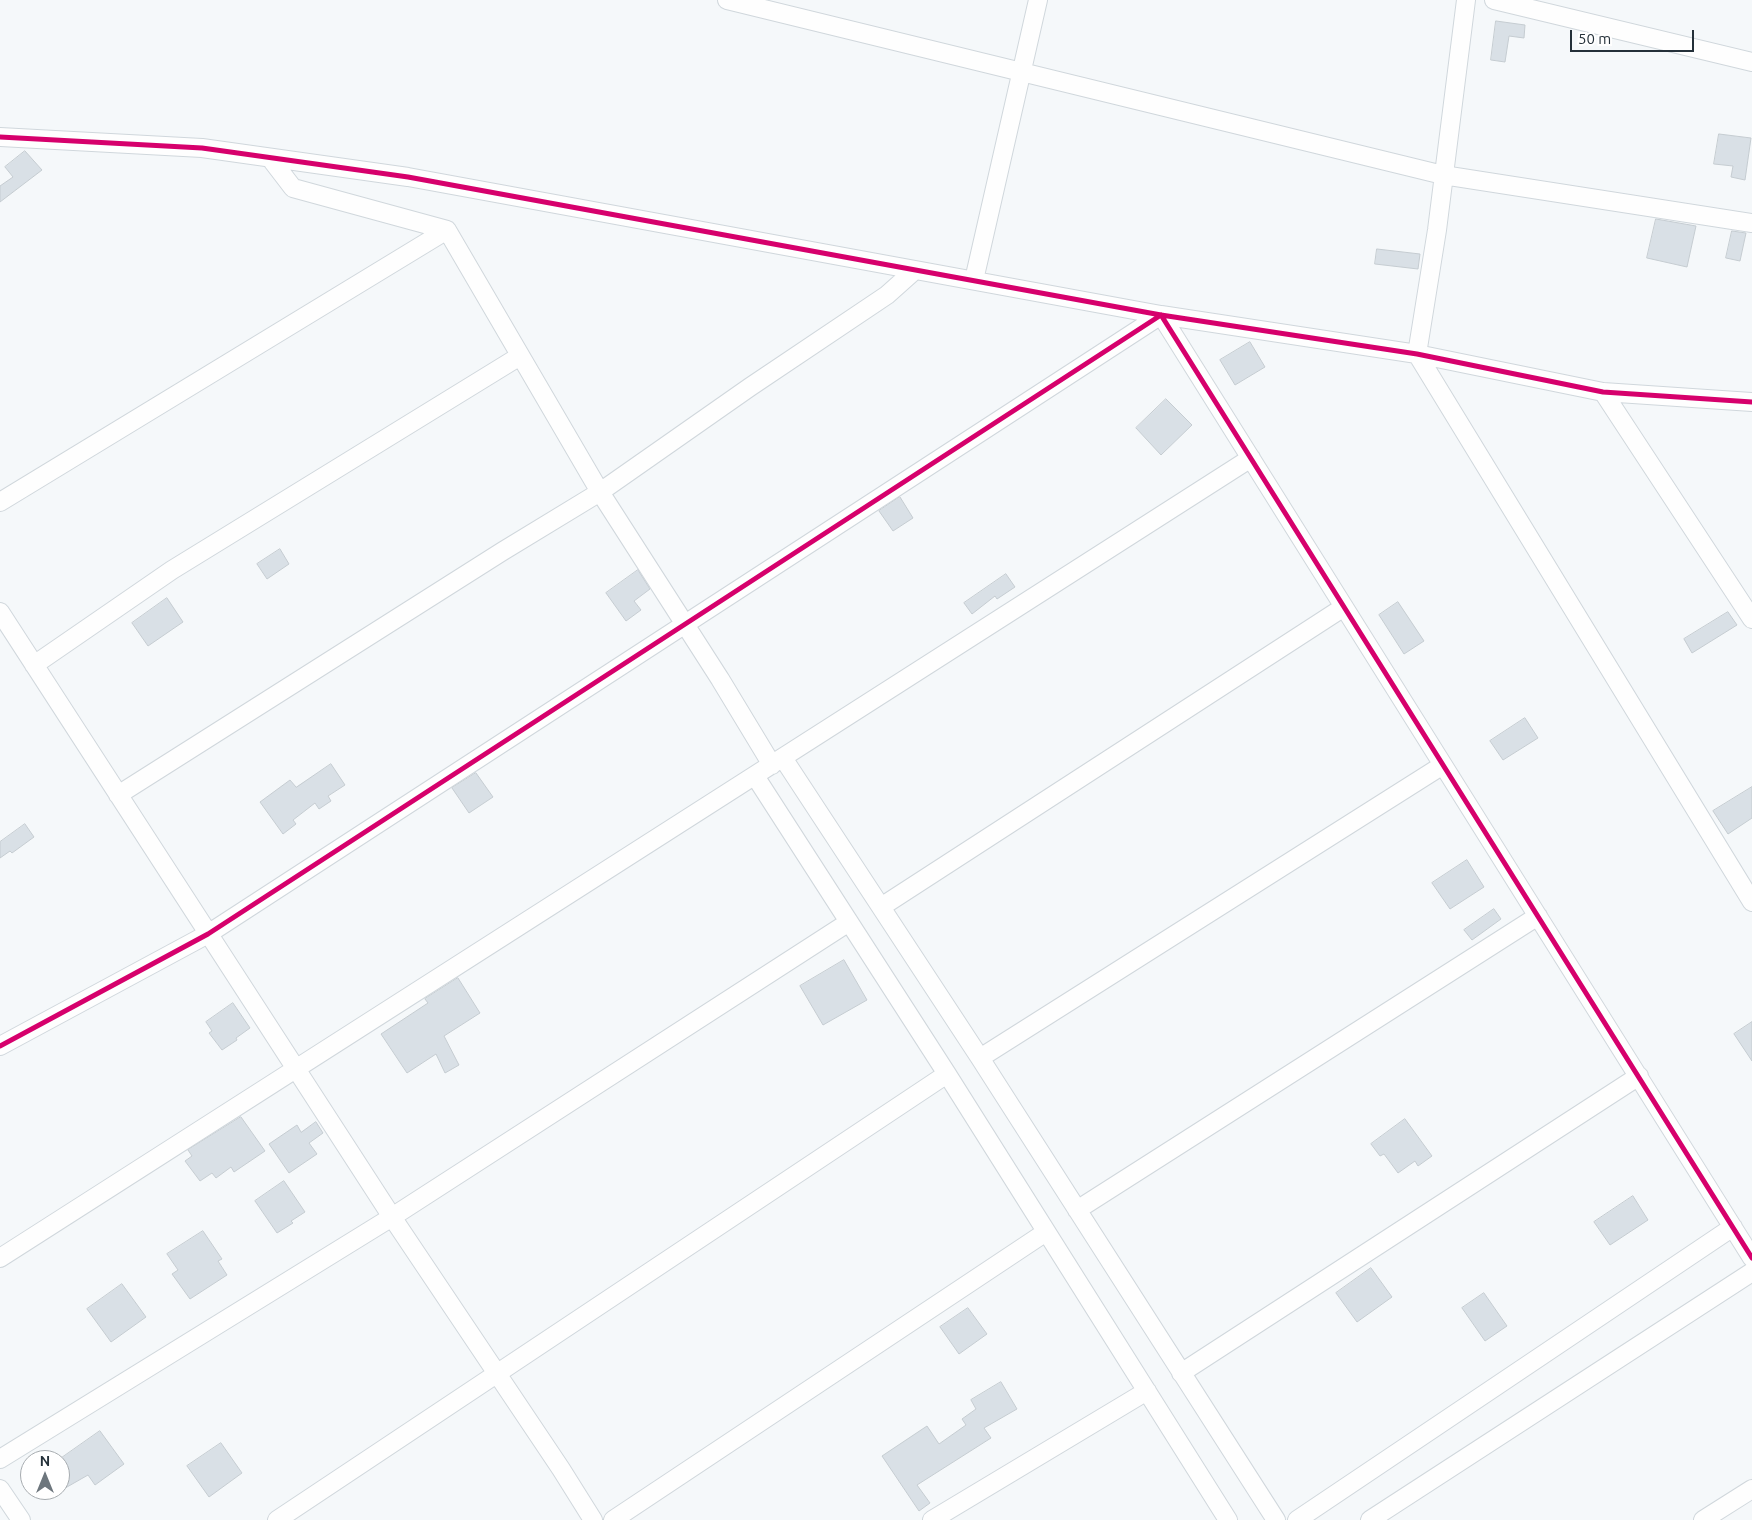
<!DOCTYPE html>
<style>
body{margin:0}
#map{position:relative;width:1752px;height:1520px;overflow:hidden;background:#f5f8fa;font-family:Ubuntu,sans-serif}
canvas{display:block}
.north{position:absolute;left:20px;top:1450px;width:50px;height:50px;box-sizing:border-box;background:#fff;border:1px solid #a7acb0;border-radius:50%;rotate:0deg;font-size:14px;font-weight:700;line-height:20px;text-align:center;color:#243039}
.north::after{content:'';display:block;margin:auto;width:18px;height:22px;background:#6d767d;clip-path:polygon(50% 0,100% 100%,50% 72%,0 100%)}
.scale{position:absolute;left:1570px;top:30px;width:124px;height:22px;box-sizing:border-box;border:2px solid #243039;border-top:0;padding-left:6px;font-size:15px;line-height:18px;white-space:nowrap;color:#243039;-webkit-text-stroke:4px #fff;paint-order:stroke}
</style>
<div id="map">
<canvas width="1752" height="1520"></canvas>
<div class="north">N</div>
<div class="scale">50 m</div>
</div>
<script>
const ctx = document.querySelector('canvas').getContext('2d');
ctx.lineJoin = 'round';
function fillPath(path, color) {
  ctx.fillStyle = color;
  ctx.fill(path, 'evenodd');
}
function trace(path, color, width, dash) {
  ctx.strokeStyle = color;
  ctx.lineWidth = width;
  ctx.lineCap = dash ? 'butt' : 'round';
  ctx.setLineDash(dash || []);
  ctx.stroke(path);
}
const building = new Path2D(`
 M1496,21L1525,25L1524,38L1509,36L1505,62L1491,60Z
 M1719,134L1751,138L1745,180L1731,177L1733,166L1714,164Z
 M25,151L42,170L0,202V186L13,177L5,167Z
 M1656,219L1696,226L1687,267L1647,258Z
 M1732,231L1746,233L1740,261L1726,258Z
 M1377,249L1420,254L1418,269L1375,264Z
 M1250,342L1265,367L1235,385L1220,360Z
 M1166,399L1192,425L1161,455L1136,428Z
 M900,497L913,518L893,531L879,511Z
 M280,549L289,564L267,579L257,564Z
 M638,570L650,589L634,601L641,610L626,621L606,593Z
 M1006,574L1015,587L997,599L995,596L972,614L964,603Z
 M167,598L183,622L148,646L132,623Z
 M1398,602L1424,641L1404,654L1379,615Z
 M1728,612L1737,625L1692,653L1684,639Z
 M1525,718L1538,738L1503,760L1490,741Z
 M331,764L345,785L328,796L331,801L319,809L315,803L293,820L296,824L283,834L260,802L290,780L296,787Z
 M476,773L493,797L469,813L452,788Z
 M1752,787V818L1728,834L1713,811Z
 M25,824L34,837L12,853L10,851L0,858V842Z
 M1467,860L1484,887L1450,909L1432,883Z
 M1494,909L1501,919L1472,940L1464,930Z
 M844,960L867,1000L823,1025L800,986Z
 M458,978L480,1013L444,1036L459,1065L445,1073L436,1054L407,1073L381,1034L428,1003L425,999Z
 M233,1003L250,1028L236,1038L237,1040L222,1050L209,1033L212,1031L206,1022Z
 M1752,1022V1061L1734,1034Z
 M241,1117L265,1151L234,1172L231,1167L216,1178L212,1173L200,1181L185,1161L192,1156L188,1150Z
 M1405,1119L1432,1156L1418,1166L1415,1161L1398,1173L1384,1154L1380,1156L1371,1144Z
 M316,1122L323,1133L309,1143L317,1154L289,1173L269,1144L297,1125L301,1132Z
 M284,1181L305,1212L291,1221L293,1223L277,1233L255,1201Z
 M1633,1196L1648,1220L1610,1245L1594,1222Z
 M203,1231L222,1259L218,1261L227,1275L190,1299L172,1274L178,1270L167,1254Z
 M1371,1268L1392,1297L1357,1322L1336,1293Z
 M122,1284L146,1317L111,1342L87,1309Z
 M1484,1293L1507,1326L1485,1341L1462,1308Z
 M968,1308L987,1334L959,1354L940,1327Z
 M1001,1382L1017,1409L984,1428L991,1438L917,1485L930,1503L919,1511L882,1456L927,1426L939,1444L966,1425L962,1419L976,1409L971,1400Z
 M100,1431L124,1464L95,1485L88,1475L60,1491V1459Z
 M221,1443L242,1473L209,1497L187,1466Z`);
fillPath(building, '#d9e0e6');
trace(building, '#c5ccd1', 1);
const minor = new Path2D(`
 M727,0L1443,175L1752,223
 M1466,0L1437,230L1417,354L1752,902
 M1494,0L1752,62
 M0,137L202,148L408,177L1161,315L1417,354L1603,392L1752,402
 M270,158L293,188L447,230L600,492L720,679L772,765
 M974,280L1038,0
 M1603,392L1752,619
 M0,502L447,230
 M0,612L392,1217L561,1469L593,1520
 M34,665L172,570L520,356
 M783,758L980,1058L1276,1520
 M755,776L947,1074L1228,1520
 M118,795L503,551L600,492L750,387L887,295L915,270
 M881,907L1344,607
 M0,1046L208,934L1161,315L1752,1258
 M980,1058L1443,765
 M1077,1210L1538,916
 M0,1258L1251,458
 M1181,1373L1639,1076
 M0,1459L392,1217L849,922
 M0,1489L21,1520
 M277,1520L947,1074
 M613,1520L1046,1232
 M932,1520L1147,1391
 M1297,1520L1733,1227
 M1370,1520L1752,1272
 M1703,1520L1752,1489`);
trace(minor, '#d0d7dc', 20);
trace(minor, '#fefefe', 18);
trace(new Path2D(`
 M0,137L202,148L408,177L1161,315L1417,354L1603,392L1752,402
 M0,1046L208,934L1161,315L1752,1258`), '#d6006c', 5);
</script>
